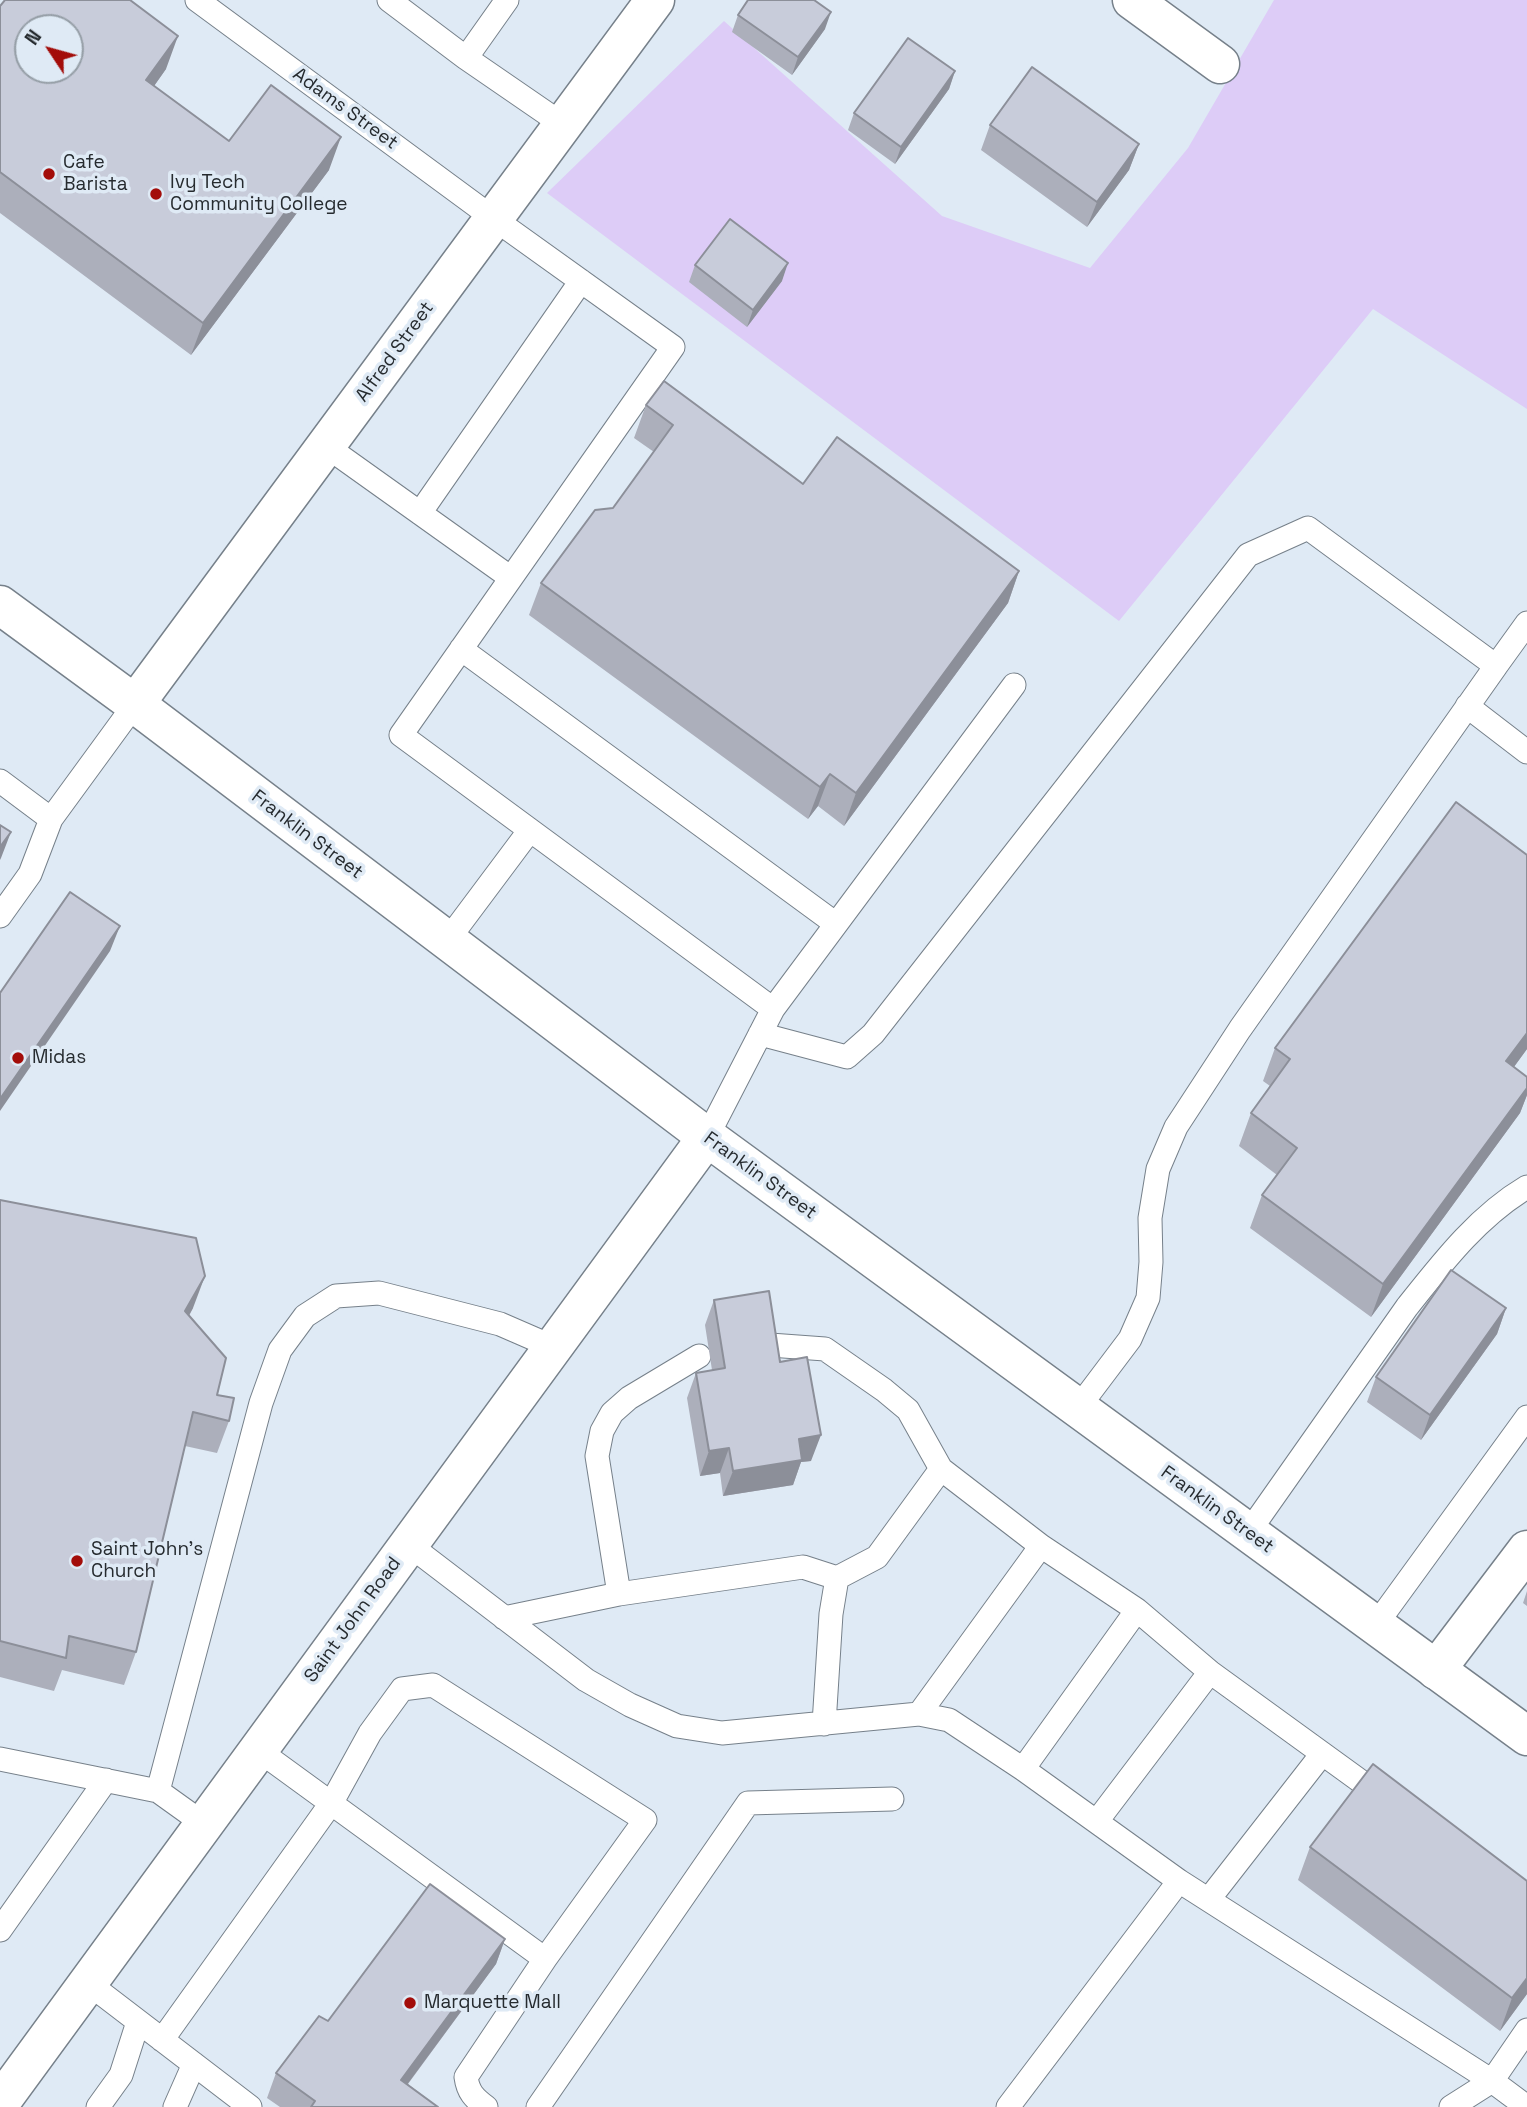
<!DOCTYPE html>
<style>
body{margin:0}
#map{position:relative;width:1527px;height:2107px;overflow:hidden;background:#dfeaf5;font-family:"Space Grotesk",sans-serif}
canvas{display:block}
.north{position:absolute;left:14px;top:14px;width:70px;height:70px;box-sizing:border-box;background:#dfeaf5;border:2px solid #959ea6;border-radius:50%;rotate:306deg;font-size:19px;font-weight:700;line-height:28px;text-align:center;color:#262b2f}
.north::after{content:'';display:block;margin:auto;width:24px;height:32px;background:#a30d0a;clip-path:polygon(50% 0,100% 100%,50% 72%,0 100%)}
</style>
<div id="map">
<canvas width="1527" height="2107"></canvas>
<div class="north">N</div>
</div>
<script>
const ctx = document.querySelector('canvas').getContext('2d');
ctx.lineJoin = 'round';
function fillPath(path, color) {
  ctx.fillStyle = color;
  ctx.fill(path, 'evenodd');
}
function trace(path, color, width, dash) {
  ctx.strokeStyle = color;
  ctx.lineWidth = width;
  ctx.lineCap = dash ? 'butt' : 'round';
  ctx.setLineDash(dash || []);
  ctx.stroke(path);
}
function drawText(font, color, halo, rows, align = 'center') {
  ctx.font = font + ' "Space Grotesk",sans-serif';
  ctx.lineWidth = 7;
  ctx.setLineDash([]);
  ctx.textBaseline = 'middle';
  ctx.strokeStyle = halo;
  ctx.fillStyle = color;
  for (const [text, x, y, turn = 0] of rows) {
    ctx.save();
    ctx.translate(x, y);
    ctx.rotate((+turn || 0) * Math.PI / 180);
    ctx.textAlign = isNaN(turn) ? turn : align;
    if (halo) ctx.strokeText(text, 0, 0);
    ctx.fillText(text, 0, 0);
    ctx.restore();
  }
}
fillPath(new Path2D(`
 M1274,0H1527V409L1373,309L1119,621L547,193L724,21L942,216L1090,268L1188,148Z`), '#ddccf7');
const lane = new Path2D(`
 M197,0L493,218L673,347L401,735L773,1009L707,1137
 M389,0L466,58
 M507,0L466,58L562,124
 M326,446L511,578
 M420,513L581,281
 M461,649L836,924
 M1496,666L1527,623
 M1467,706L1527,752
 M0,781L51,819
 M0,916L30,874L51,819L135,704
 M447,941L530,830
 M773,1009L1014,685
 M760,1034L847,1057L873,1034L1248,555L1308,528L1496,666L1240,1029L1176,1127L1158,1169L1150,1218L1151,1262L1148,1298L1130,1339L1078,1408
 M770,1345L825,1349L884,1390L908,1410L941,1469L1041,1546L919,1714
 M699,1356L629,1398L612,1413L602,1431L597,1456L619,1594L803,1567L837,1578
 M1248,1533L1407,1307C1442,1263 1478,1216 1527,1187
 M408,1544L586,1680L630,1705L677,1726L722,1733L919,1714L949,1720L1023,1769L1179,1881
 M1041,1546L1137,1610L1210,1672L1385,1799
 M504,1618L619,1594
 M1375,1626L1527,1417
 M824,1724L831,1614L837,1578L877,1557L941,1469
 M258,1750L545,1959L466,2077C468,2092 474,2098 486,2107
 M0,1759L158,1791L204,1824
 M1023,1769L1137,1610
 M158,1791L261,1403L280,1350L305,1316L336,1296L379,1293L500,1324L553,1347
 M1097,1821L1210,1672
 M1209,1899L1322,1754
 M0,1930L106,1780
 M88,1983L250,2107
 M162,2040L332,1802L370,1733L402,1689L433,1685L645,1820L545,1959
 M98,2107L121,2075L138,2022
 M175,2107L194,2064
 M538,2107L748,1803L892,1799
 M1008,2107L1179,1881L1492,2081L1527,2107
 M1451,2107L1492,2081L1527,2030`);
const street = new Path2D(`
 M1132,0L1220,64
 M135,704L655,0
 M1436,1670L1527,1550
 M0,2103L707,1137`);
const primary = new Path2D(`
 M0,605L135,704L707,1137L1527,1736`);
trace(lane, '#76808a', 25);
trace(street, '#76808a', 41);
trace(primary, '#76808a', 41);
trace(lane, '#fff', 23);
trace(street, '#fff', 38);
trace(primary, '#fff', 38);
fillPath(new Path2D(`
 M0,6L166,69L154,86L229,141L329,170L191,355L0,213Z
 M738,15L825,29L792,75L732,32Z
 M955,71L949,89L895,164L848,130L854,113Z
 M990,125L1139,144L1129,170L1087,227L981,150Z
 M695,265L782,281L747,327L689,282Z
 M646,405L803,484L1019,571L1008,603L844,826L818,806L808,819L529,615L541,583L613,508L654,452L634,438Z
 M1275,1048L1527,1049L1514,1067L1527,1077V1095L1520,1113L1371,1317L1250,1228L1262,1195L1277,1175L1239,1146L1251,1113L1270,1086L1263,1081Z
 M0,1200L193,1308L189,1316L217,1395L229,1421L217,1453L185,1446L136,1652L124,1685L62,1670L54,1691L0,1677Z
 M714,1300L780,1362L811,1461L801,1462L793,1485L723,1496L720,1473L700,1476L687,1398L696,1373L712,1370L705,1325Z
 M1506,1308L1497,1334L1421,1440L1367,1402L1376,1377Z
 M1527,1591V1606L1523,1603Z
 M1310,1847L1527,1994L1500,2031L1298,1880Z
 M505,1939L496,1964L408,2084L438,2107H280L267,2098L276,2073L328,2021Z`), '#acafbb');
fillPath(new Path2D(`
 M831,12L825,29L792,75L798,57Z
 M178,36L166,69L135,113L146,80Z
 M955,71L949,89L895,164L901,147Z
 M341,137L329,170L191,355L203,323Z
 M1139,144L1129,170L1087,227L1097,202Z
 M788,263L782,281L747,327L753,310Z
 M1019,571L1008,603L844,826L856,793Z
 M830,774L818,806L808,819L820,787Z
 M11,832L1,858L0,860V847Z
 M120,926L110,951L0,1111V1099Z
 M1527,1033V1049L1494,1094L1506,1061Z
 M1527,1088V1095L1520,1113L1371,1317L1383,1284Z
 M205,1276L193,1308L173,1343L185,1311Z
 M1506,1308L1497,1334L1421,1440L1430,1415Z
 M821,1435L811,1461L801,1462L793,1485L723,1496L733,1471L799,1439Z
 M729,1448L720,1473L700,1476L709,1451Z
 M505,1939L496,1964L392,2105L401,2080Z
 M1527,1978V1994L1500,2031L1512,1998Z`), '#8c8f99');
const building = new Path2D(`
 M5,0H130L178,36L146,80L229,141L271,85L341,137L203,323L0,172V6ZM28,28H70V70H28Z
 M748,0H814L831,12L798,57L738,15Z
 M908,38L955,71L901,147L854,113Z
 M1032,67L1139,144L1097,202L990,125Z
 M730,219L788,263L753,310L695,265Z
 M664,381L803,484L837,437L1019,571L856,793L830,774L820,787L541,583L595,510L613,508L673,425L646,405Z
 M1456,802L1527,855V1033L1506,1061L1527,1077V1088L1383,1284L1262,1195L1297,1148L1251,1113L1290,1059L1275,1048Z
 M0,825L11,832L0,847Z
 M70,892L120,926L0,1099V993Z
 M0,1200L196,1238L205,1276L185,1311L226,1358L217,1395L234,1398L229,1421L193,1412L136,1652L69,1636L66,1658L0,1641Z
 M1451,1270L1506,1308L1430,1415L1376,1377Z
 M769,1291L780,1362L807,1357L821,1435L799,1439L802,1460L733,1471L729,1448L709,1451L696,1373L725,1368L714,1300Z
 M1373,1764L1527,1881V1978L1512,1998L1310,1847Z
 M430,1884L505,1939L401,2080L438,2107H311L315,2101L276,2073L319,2016L328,2021Z`);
fillPath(building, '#c8ccda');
trace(building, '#8c8f99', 2);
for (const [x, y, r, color] of [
 [49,174,7,"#a30d0a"],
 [156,194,7,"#a30d0a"],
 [18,1058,7,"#a30d0a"],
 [77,1561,7,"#a30d0a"],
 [410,2003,7,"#a30d0a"]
]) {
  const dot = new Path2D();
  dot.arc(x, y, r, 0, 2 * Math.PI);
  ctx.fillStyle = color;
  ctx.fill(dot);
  trace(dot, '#dfeaf5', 2.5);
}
drawText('19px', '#262b2f', '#dfeaf5', [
 ["Adams Street",345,109,36],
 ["Alfred Street",395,352,-54],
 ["Franklin Street",307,835,37],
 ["Franklin Street",760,1176,36],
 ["Franklin Street",1217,1510,36],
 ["Saint John Road",353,1620,-54]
]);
drawText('19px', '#262b2f', '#dfeaf5', [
 ["Cafe",63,163],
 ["Barista",63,185],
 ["Ivy Tech",170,183],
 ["Community College",170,205],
 ["Midas",32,1058],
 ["Saint John's",91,1550],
 ["Church",91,1572],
 ["Marquette Mall",424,2003]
], 'left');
</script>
